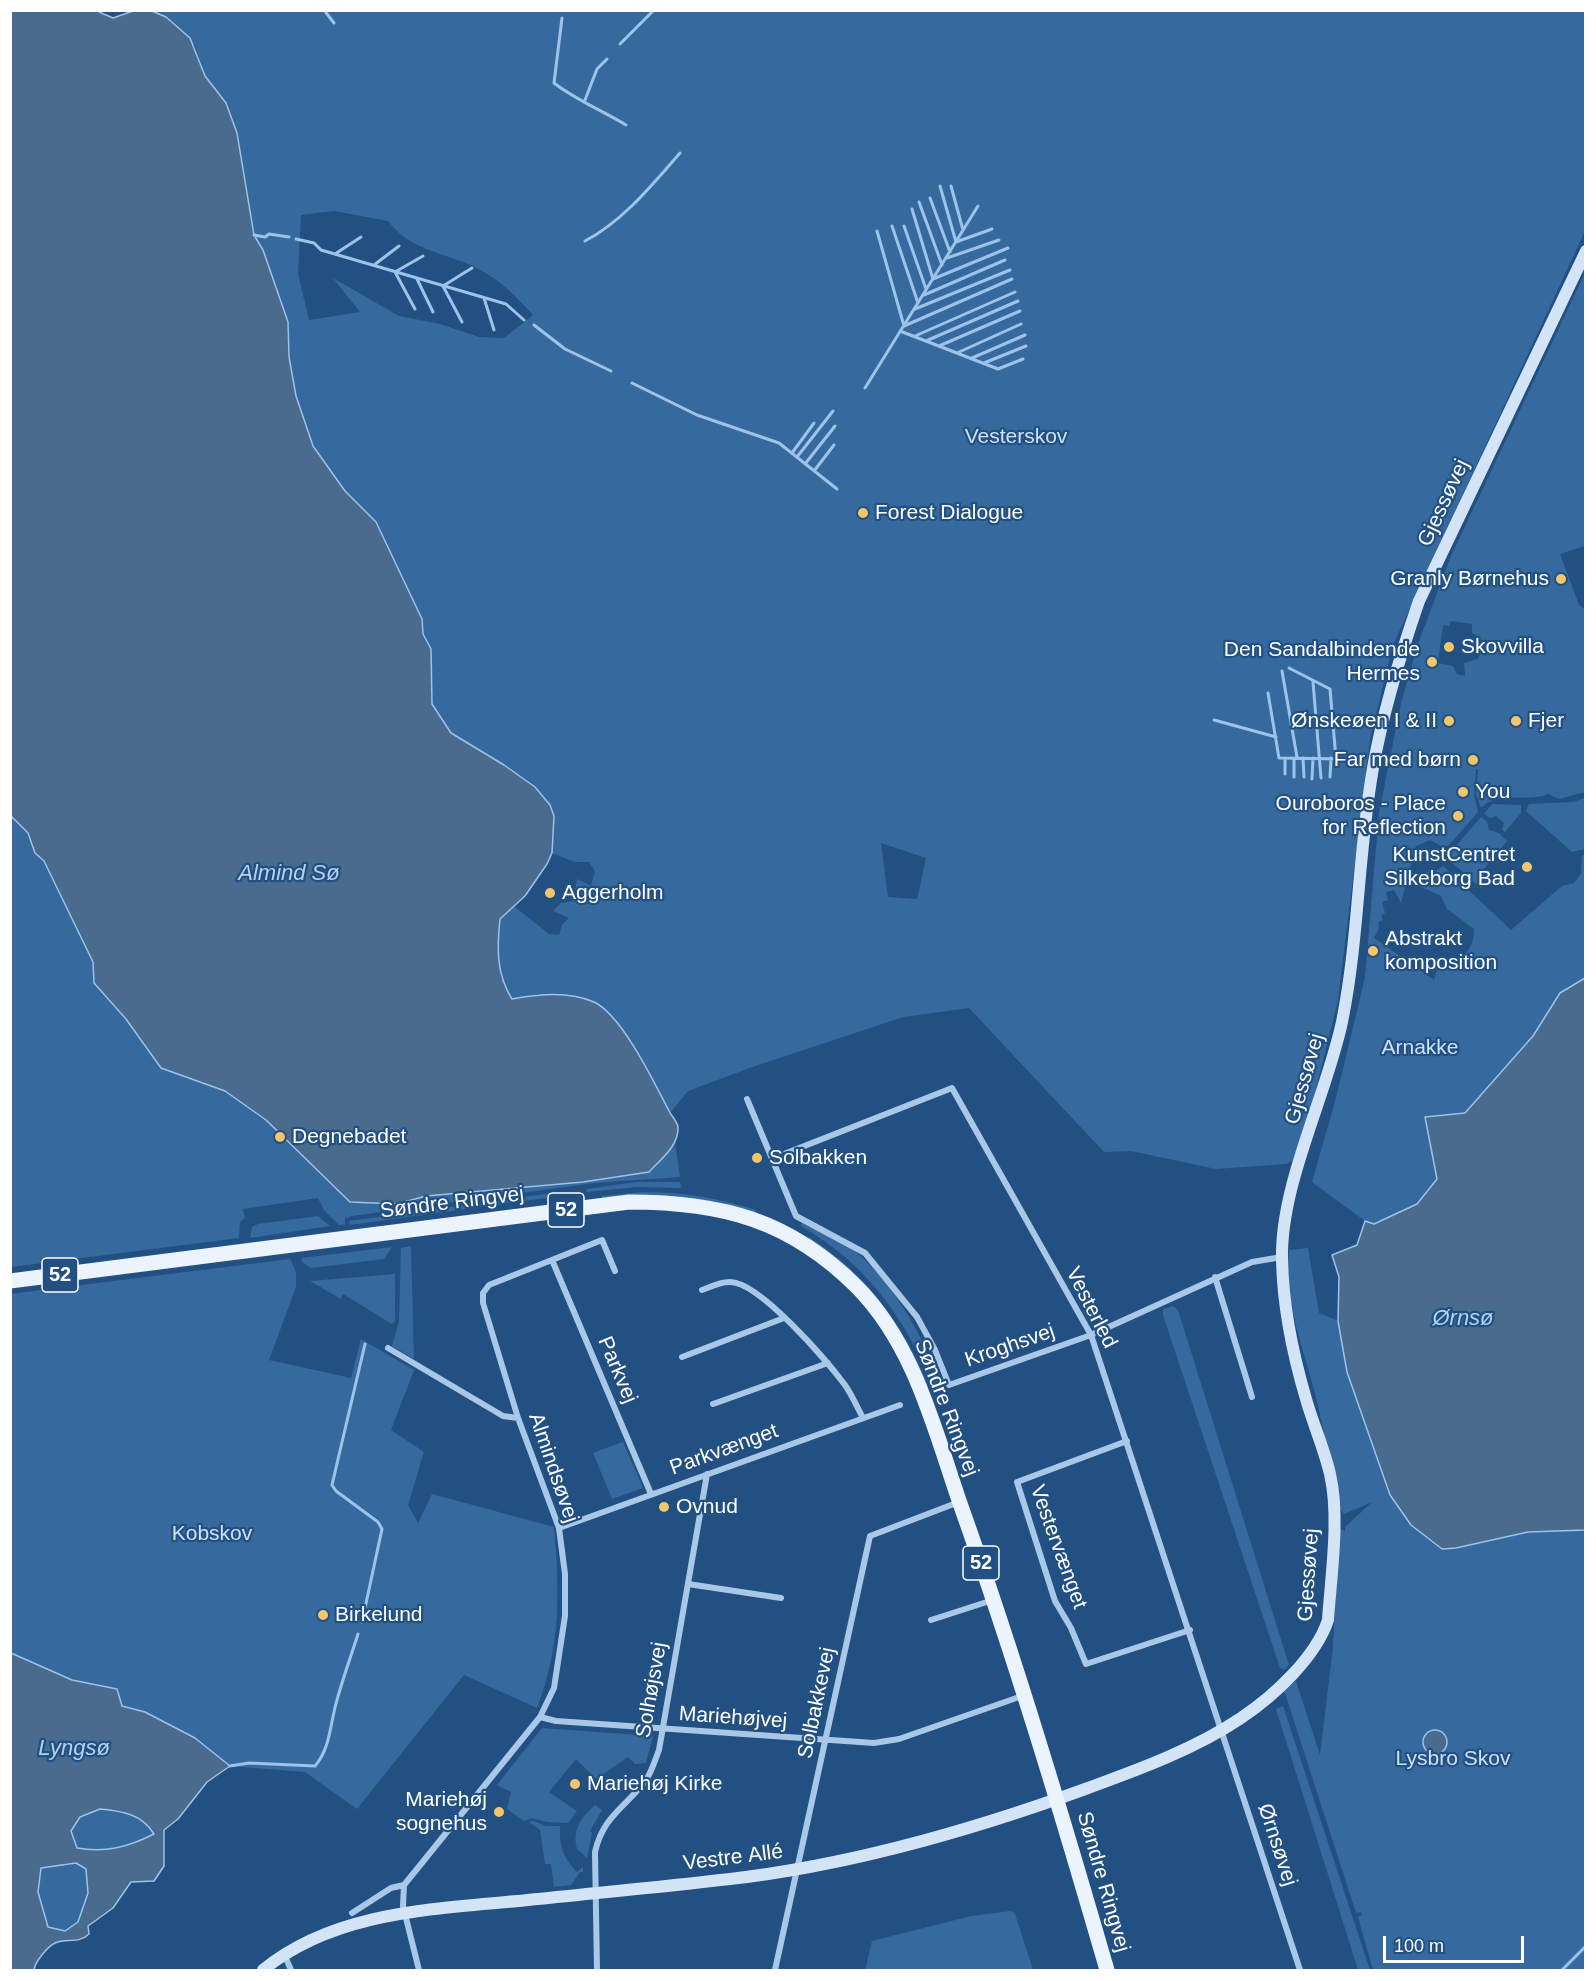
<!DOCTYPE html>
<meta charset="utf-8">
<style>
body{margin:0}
#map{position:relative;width:1596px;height:1981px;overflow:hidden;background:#225082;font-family:Arial,sans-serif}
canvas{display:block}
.frame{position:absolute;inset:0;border:12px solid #fff;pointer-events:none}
.scale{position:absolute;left:1383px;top:1936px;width:141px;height:27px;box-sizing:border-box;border:3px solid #fff;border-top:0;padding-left:8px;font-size:18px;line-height:21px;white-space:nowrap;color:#fff;-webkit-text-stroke:4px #225082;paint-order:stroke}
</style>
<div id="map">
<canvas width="1596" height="1981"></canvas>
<div class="frame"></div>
<div class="scale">100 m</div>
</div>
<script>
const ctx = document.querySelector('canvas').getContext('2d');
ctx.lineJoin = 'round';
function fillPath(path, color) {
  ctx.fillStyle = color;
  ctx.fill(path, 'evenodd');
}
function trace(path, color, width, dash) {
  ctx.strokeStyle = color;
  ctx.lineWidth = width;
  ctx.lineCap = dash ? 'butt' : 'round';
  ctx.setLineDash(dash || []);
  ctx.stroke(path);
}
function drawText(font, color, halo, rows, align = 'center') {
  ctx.font = font + ' Arial,sans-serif';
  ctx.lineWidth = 4.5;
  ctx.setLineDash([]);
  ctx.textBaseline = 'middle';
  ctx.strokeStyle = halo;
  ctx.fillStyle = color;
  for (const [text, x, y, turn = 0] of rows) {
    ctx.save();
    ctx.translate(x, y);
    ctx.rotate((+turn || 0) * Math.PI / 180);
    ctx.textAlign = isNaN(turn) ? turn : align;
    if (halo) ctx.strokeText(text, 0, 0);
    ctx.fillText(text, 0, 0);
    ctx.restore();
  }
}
fillPath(new Path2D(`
 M152,11H1585V231L1393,645L1370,739L1338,1000L1315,1093L1294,1160L1286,1164L1216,1169L1131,1151L1104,1152L969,1008L903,1017L755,1066L688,1091L670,1113L639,1054L538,994L512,999C492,967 496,927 495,891L549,934L559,935L562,925L569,918L553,911L561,903L573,901L577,879L591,886L595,871L589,862H575L552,853L554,816L535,787L504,765L451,733L432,704L431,649L423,634L422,619L376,522L345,491L313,446L296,396L289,357L288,322L263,250L254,235L237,133L226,104L205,76L195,46ZM334,211L388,221C408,248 439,252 468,264C496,276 513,293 533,315L504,338L479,337L440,324L399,316L333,278L360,312L309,320L298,274L301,215ZM881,843L926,858L917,899L888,897Z
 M1585,273V546L1560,554L1579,605L1585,609V792L1559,799L1548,794C1527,803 1498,790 1481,808L1476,794L1478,769H1476L1474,796L1478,812L1449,845L1443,847L1430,840L1416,846L1401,903L1394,890L1386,892L1388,900L1382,902L1385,913L1381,915L1383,920L1378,922L1379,928L1374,938L1434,980L1437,970C1458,960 1474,955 1474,929L1447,909L1441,896L1419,886L1424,872H1434L1443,866L1511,930L1562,886L1574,883L1581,874L1582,856L1585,853V997L1425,1203L1374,1224L1365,1221L1312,1182L1336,1098L1365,977L1379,813L1401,703L1418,644L1451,556ZM1451,621L1472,624V633L1478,636L1483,646L1478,659L1464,663L1465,676L1457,674L1453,666L1438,663L1443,625L1449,626Z
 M1585,798V849L1572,852L1526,811L1529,804L1573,802Z
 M1492,804L1521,805V813L1505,832L1502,830L1504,823L1496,816L1490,818L1484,814Z
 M10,816L28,833L35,853L44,860L93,963L94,983L126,1019L161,1068L225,1091L266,1120L350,1202L397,1204L426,1196L583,1182L648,1172L675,1143L680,1177L595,1183L352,1216L345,1218V1225H339L324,1210L318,1198L243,1209L245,1218L240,1222L239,1238L11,1267Z
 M1481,817L1487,822L1489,830L1499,833L1507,841L1483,870L1491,878L1481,888L1450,861L1449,854Z
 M636,1182H680L681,1188L637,1187L587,1192L586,1189Z
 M643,1192C682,1192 719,1198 756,1210L755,1213C704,1195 655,1195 602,1199L601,1196Z
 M552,1193L553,1197L350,1225L349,1221Z
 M318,1216L330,1226L250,1238L252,1227L258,1224Z
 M802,1223C818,1232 841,1239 855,1251C897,1288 920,1333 942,1383L939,1385L941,1393L936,1394C907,1321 870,1266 801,1226Z
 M809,1237C866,1274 903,1323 928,1386L925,1385L918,1369L808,1239Z
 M411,1246L414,1359L392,1346L399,1321L401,1248Z
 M392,1247L384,1259L311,1268L302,1262L301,1258Z
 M1308,1248L1319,1313L1338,1321L1347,1372L1389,1495L1426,1537L1585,1498V1970H1373L1358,1917L1362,1915L1361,1912L1356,1913L1284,1690L1296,1681L1320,1755L1333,1647L1339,1528L1345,1531V1527L1372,1502L1344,1514L1340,1509C1331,1472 1325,1434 1316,1397C1304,1349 1283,1300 1289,1250Z
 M290,1259L296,1272V1287L269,1360L351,1378L361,1339L414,1370L391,1430L424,1452L408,1505L418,1523L432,1494L554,1527C560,1593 561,1645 537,1708L464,1675L357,1809L305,1772L230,1766L195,1738L145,1712L122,1706L98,1684L72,1680L11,1653L10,1294Z
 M395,1274V1321L392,1324L343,1294L341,1299L310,1281Z
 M1173,1306L1178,1310L1289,1665L1284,1670L1280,1668L1163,1315V1309Z
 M623,1442L643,1488L612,1499L593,1453Z
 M1283,1706L1370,1970H1358L1276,1709Z
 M542,1728L653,1736L646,1763L635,1764L628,1757L596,1779L576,1759L549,1792L577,1811L568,1823L547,1822L532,1818L524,1821L507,1809L511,1792L497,1785Z
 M595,1805L602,1810L590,1831L592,1833L587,1858L577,1849C572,1829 581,1818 595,1805Z
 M100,1809C123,1812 142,1814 154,1834C128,1847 106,1853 76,1848L71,1831L80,1817Z
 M533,1821L546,1826H560C559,1845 563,1858 577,1872L583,1867V1872H580L571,1885L554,1887L551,1864H545L540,1830L529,1822Z
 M76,1863L86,1869L88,1893L78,1922L65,1931L48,1927L38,1892L41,1868Z
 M1011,1911L1015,1914L1033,1970H865L872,1941L971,1916Z`), '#366a9f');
const water = new Path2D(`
 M10,11H97L113,18L136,10L152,11L166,17L190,38L205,76L226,103L237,133L254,235L263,250L288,322L289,357L296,396L313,446L345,491L376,522L422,619L423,634L431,649L432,704L451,733L504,765L535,787L550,805L554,816L552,853L547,864L525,896L500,919C497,947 496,974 512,999C537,994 570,991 594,1002C622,1015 655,1084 669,1111C672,1117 677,1121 678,1127C679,1146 660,1160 649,1172L583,1182L426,1196L397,1204L350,1202L266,1120L225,1091L161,1068L126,1019L94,983L93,962L44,861L35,853L28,833L11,816Z
 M1585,978V1530L1528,1532L1456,1548L1442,1549L1411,1525L1390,1495L1347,1372L1338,1321L1339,1277L1332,1255L1357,1245L1365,1221L1374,1224L1417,1204L1437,1179L1425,1117L1465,1113L1533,1036L1560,993Z
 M11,1653L72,1680L117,1689L122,1706L145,1712L195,1738L230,1766L207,1782L178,1819L164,1830V1866L154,1881L131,1882L113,1908L88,1926L89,1934C79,1944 67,1938 55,1943C47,1947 35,1962 34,1970H11ZM100,1809C122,1811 142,1814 154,1834C128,1847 106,1853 77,1848L71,1831L80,1817ZM76,1863L86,1869L88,1893L78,1922L65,1931L48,1927L38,1892L41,1868Z
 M1423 1742a12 12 0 1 1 24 0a12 12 0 1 1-24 0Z`);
fillPath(water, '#496b8e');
trace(water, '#9dc3e9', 1.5);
trace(new Path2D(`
 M324,10L334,23
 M562,18L554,83C576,100 603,111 626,125
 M620,44L654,10
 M585,100L597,69L607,59
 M940,186L956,242L992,229
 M951,186L963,230
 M930,198L950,252
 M919,202L942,265
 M912,209L933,279L1008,248
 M892,226L918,303
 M904,226L926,289
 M877,231L904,326L1012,279
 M254,235L265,237L269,234L289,237
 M296,239L314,243L321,250L506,304L524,320
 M585,241C623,221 652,185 680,153
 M335,254L361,237
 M947,258L999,240
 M374,265L399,246
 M417,279L433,312
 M924,295L1005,260
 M484,298L494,330
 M415,309L395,272L423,256
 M915,309L1010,270
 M462,322L443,286L472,268
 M534,325L565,349L611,371
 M900,331L998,369L1023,359
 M915,336L1015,292
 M926,341L1018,301
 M939,346L1020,311
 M957,353L1021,324
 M972,358L1025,335
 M984,363L1026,346
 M632,383L697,415L779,443L837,489
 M865,388L978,206
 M792,453L814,423
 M797,457L833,411
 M805,464L835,426
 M814,471L834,445
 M1289,668L1330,689L1336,759
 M1282,671L1297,757
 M1313,682L1321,778
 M1268,693L1279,758L1343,759
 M1214,720L1276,737
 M1285,758V774
 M1294,758V777
 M1303,758L1304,777
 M1330,777L1331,758
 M1312,779L1313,758
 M362,1622L382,1529L378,1522L336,1491L332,1485L365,1344
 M230,1766L249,1763L315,1766C331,1747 330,1723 337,1700C343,1678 351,1656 358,1634
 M1562,1970L1586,1946`), '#9dc3e9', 3);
trace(new Path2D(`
 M747,1099L796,1216L865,1253L917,1317L935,1350L949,1385L1091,1335L1252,1262L1282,1257
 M784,1154L952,1088L1091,1335L1300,1970
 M552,1260L651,1494
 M1215,1277L1252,1397
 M702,1290C710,1287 720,1282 729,1282C758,1280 828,1362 845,1385C852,1395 857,1407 863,1418
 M388,1348L503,1416L518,1418
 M682,1357L784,1318
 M713,1404L828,1363
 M1127,1441L1017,1482L1055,1601L1071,1628L1086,1664L1190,1630
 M559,1528L900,1405
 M688,1584L781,1598
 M931,1620L993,1600
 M540,1717L556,1721L874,1743L899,1739L1025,1695
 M352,1913L391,1888L404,1885
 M285,1956L291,1970
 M419,1970L403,1906L404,1885L540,1717L554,1688L565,1616V1574L559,1528L518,1418L483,1303V1293L489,1285L602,1240L615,1271
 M597,1970L595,1852C603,1816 626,1807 646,1780C652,1771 655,1760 659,1750L707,1474
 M775,1970L870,1536L959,1502`), '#a9c8e8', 6);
trace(new Path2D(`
 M263,1970C336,1910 438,1909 528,1900C595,1893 662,1887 730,1879C852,1865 973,1830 1088,1788C1140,1769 1195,1749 1241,1718C1274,1696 1316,1657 1328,1620C1331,1575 1340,1517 1330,1474C1324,1448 1313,1424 1306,1399C1293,1355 1283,1306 1282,1260C1280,1185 1326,1097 1342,1022C1359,938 1358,852 1373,768C1383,711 1400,656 1419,601L1586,251`), '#d3e4f6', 12);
trace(new Path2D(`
 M10,1281L629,1202C722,1202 790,1220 857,1287C916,1347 935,1432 962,1509C1016,1661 1062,1815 1107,1970`), '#ebf3fd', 15);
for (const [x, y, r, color] of [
 [863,513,6,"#f4c66b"],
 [1561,579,6,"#f4c66b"],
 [1449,647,6,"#f4c66b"],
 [1432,662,6,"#f4c66b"],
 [1449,721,6,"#f4c66b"],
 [1516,721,6,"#f4c66b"],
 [1473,760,6,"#f4c66b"],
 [1463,792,6,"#f4c66b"],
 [1458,816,6,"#f4c66b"],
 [1527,867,6,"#f4c66b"],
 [550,893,6,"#f4c66b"],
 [1373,951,6,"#f4c66b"],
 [280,1137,6,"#f4c66b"],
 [757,1158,6,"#f4c66b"],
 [664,1507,6,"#f4c66b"],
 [323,1615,6,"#f4c66b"],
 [575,1784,6,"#f4c66b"],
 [499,1812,6,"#f4c66b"]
]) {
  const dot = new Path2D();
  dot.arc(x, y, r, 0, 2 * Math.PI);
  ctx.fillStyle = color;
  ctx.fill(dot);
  trace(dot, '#225082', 2);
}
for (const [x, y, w] of [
 [566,1210,36],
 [60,1275,36],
 [981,1563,36]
]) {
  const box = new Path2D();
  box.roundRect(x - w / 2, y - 17, w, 34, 4.5);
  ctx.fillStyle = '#225082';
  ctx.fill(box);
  trace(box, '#fff', 1.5);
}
drawText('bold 20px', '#fff', null, [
 ["52",566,1210],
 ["52",60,1275],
 ["52",981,1563]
]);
drawText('21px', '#cde1f6', '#225082', [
 ["Vesterskov",1016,437],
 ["Arnakke",1420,1048],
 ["Kobskov",212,1534],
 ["Lysbro Skov",1453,1759]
]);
drawText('21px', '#fff', '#225082', [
 ["Gjessøvej",1444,503,-65],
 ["Gjessøvej",1305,1079,-74],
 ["Søndre Ringvej",452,1203,-7],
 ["Vesterled",1091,1308,63],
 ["Kroghsvej",1010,1346,-19],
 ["Parkvej",617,1370,67],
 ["Søndre Ringvej",946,1408,69],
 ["Parkvænget",724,1450,-20],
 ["Almindsøvej",553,1468,71],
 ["Vestervænget",1058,1547,70],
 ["Gjessøvej",1309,1575,-86],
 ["Solhøjsvej",652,1690,-80],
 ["Solbakkevej",817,1703,-78],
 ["Mariehøjvej",733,1718,4],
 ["Ørnsøvej",1277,1845,72],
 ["Vestre Allé",733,1858,-7],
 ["Søndre Ringvej",1103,1882,74]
]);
drawText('21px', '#fff', '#225082', [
 ["Forest Dialogue",875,513],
 ["Granly Børnehus",1549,579,"right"],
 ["Skovvilla",1461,647],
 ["Den Sandalbindende",1420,650,"right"],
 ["Hermes",1420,674,"right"],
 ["Ønskeøen I & II",1437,721,"right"],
 ["Fjer",1528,721],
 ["Far med børn",1461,760,"right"],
 ["You",1475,792],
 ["Ouroboros - Place",1446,804,"right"],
 ["for Reflection",1446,828,"right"],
 ["KunstCentret",1515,855,"right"],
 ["Silkeborg Bad",1515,879,"right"],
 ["Aggerholm",562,893],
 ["Abstrakt",1385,939],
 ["komposition",1385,963],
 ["Degnebadet",292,1137],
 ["Solbakken",769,1158],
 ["Ovnud",676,1507],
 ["Birkelund",335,1615],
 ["Mariehøj Kirke",587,1784],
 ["Mariehøj",487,1800,"right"],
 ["sognehus",487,1824,"right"]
], 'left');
drawText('italic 22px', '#b4d2ef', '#225082', [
 ["Almind Sø",289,874],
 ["Ørnsø",1463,1319],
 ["Lyngsø",74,1749]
]);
</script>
